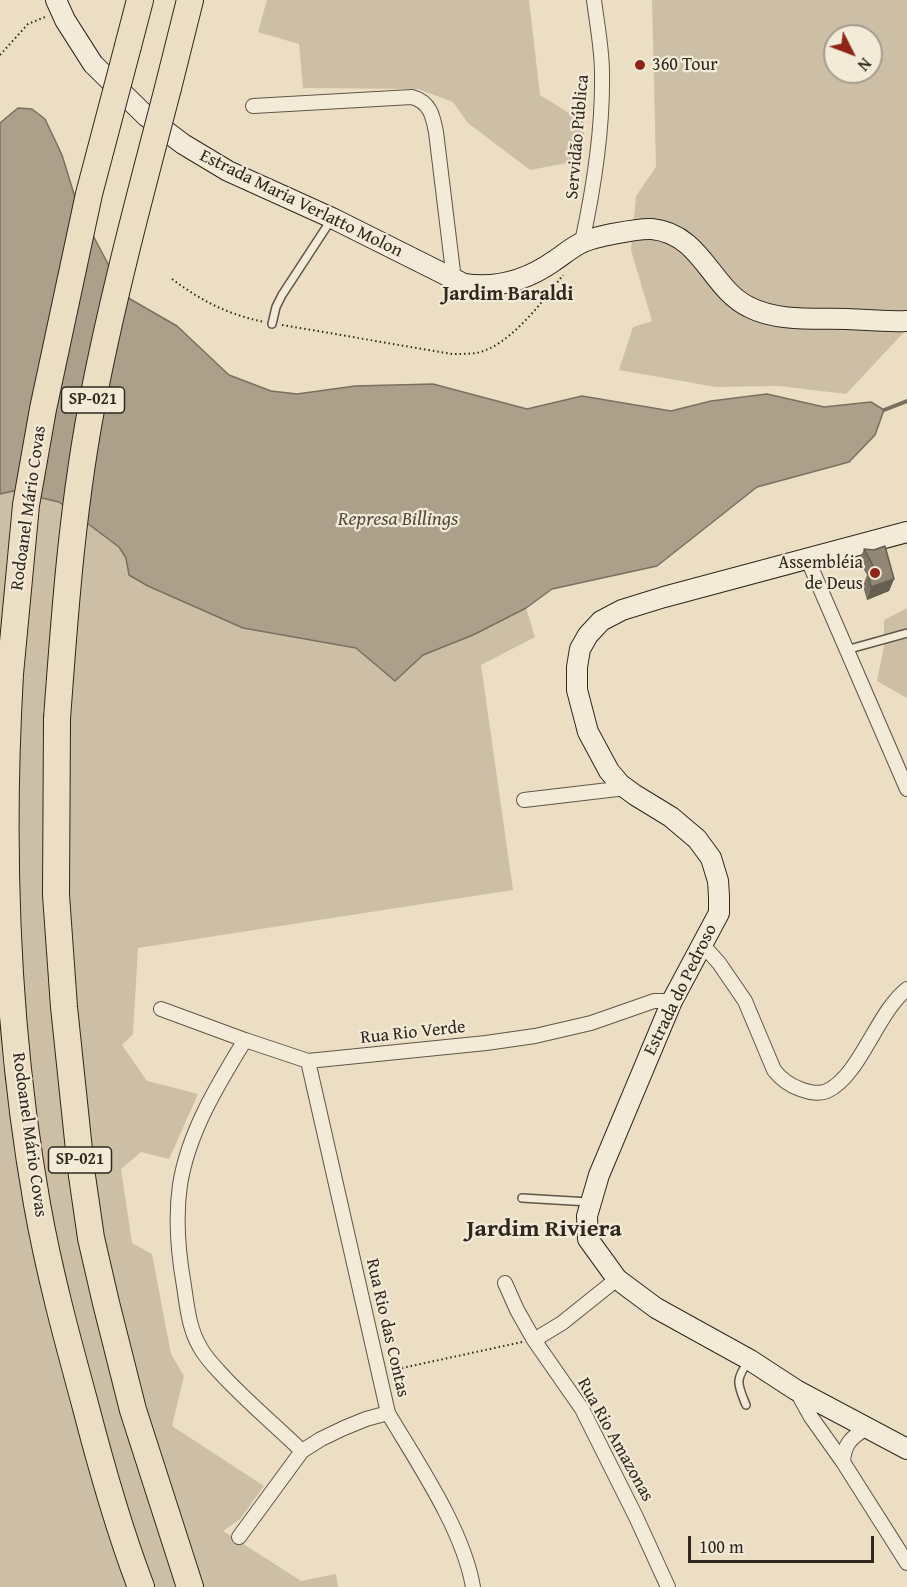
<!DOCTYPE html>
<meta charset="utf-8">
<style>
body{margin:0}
#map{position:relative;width:907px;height:1587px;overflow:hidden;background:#ecdec2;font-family:"Gentium Book Plus",serif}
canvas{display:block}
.north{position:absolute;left:823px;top:24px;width:60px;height:60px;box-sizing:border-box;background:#f3ead7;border:2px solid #a59c8d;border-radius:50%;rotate:132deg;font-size:16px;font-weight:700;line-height:24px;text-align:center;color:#31271f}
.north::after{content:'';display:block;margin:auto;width:21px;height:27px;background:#8f2418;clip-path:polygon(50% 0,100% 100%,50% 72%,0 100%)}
.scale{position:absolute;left:688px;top:1536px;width:186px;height:27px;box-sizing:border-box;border:3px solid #31271f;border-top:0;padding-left:8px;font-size:18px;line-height:21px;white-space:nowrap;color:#31271f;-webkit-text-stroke:4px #f3ead7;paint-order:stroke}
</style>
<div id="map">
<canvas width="907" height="1587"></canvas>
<div class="north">N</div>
<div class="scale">100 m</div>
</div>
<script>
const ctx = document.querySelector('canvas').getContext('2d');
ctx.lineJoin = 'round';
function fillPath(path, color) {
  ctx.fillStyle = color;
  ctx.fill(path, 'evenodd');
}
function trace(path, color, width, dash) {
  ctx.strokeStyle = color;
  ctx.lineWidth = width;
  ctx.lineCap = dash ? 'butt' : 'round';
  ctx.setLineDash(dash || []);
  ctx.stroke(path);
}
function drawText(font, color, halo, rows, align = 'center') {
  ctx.font = font + ' "Gentium Book Plus",serif';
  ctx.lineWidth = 4.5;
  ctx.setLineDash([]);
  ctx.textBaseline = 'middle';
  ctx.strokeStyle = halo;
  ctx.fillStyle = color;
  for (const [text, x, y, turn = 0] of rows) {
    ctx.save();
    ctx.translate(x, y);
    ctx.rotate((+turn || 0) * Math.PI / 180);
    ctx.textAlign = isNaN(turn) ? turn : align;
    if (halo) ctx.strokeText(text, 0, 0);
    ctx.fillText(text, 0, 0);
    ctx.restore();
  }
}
fillPath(new Path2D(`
 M267,0H529L540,95L585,123L582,160L530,170L468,123L453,102L418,89L303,88L299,44L258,32Z
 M652,0H907V329L846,394L779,386L716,387L619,370L633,327L652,321L631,250L636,196L656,167ZM835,36H871V72H835Z
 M13,491L59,502L119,547L126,558L129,575L243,628L356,648L395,681L423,655L473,635L526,608L535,637L481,665L513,890L138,948L133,1034L122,1045L147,1081L198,1094L169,1159L141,1152L121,1169L132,1243L152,1254L171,1354L184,1376L172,1426L264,1486L240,1519L223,1531L301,1581L336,1574L338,1587H0V494Z
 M907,608V698L877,681L884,646V620Z`), '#ccbfa6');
const water = new Path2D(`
 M18,108L32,109L45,119L62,155L78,207L117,281L130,299L177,326L229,375L271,391L297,394L355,386L433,384L527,409L582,396L671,411L711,401L767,394L824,407L871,402L884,410L875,435L849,462L757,487L657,566L552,589L526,608L473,635L423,655L395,681L356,648L243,628L148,586L129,575L126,558L119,547L59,502L13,491L0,494V123Z`);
fillPath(water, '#aca08b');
trace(water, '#7b7060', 1.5);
trace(new Path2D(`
 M884,410L907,401`), '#7b7060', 4);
const lane = new Path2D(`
 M272,324L276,307L282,295L331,220
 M846,650L907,633
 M522,1198L589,1202
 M746,1405C738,1385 734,1380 749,1361`);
const street = new Path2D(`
 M253,106L412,97C430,102 433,116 436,132L454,280
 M582,242C594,187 603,129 602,73C602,49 597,24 594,0
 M807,558L907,789
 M524,800L626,788
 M702,944L719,963L745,1001L774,1070C780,1078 789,1085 800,1089C808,1092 818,1095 827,1091C860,1076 877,1012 907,989
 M161,1009L245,1040L308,1061L486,1043L535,1036L591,1023L654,1001H672
 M245,1040C218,1084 188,1133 180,1185C175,1219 178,1252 184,1286C187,1306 189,1329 200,1347C206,1359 217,1369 226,1379C250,1404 277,1427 302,1451
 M308,1061L388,1413C418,1464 463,1529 473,1587
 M505,1283L517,1310L534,1340L582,1409L636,1517L668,1587
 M534,1340L562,1323L617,1279
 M796,1390L811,1417L843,1462L907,1563
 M843,1462C844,1444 851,1438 866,1428
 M239,1537L302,1451L321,1439L344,1428L366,1419L388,1413`);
const secondary = new Path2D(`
 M56,0L65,20L93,64L146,116L183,144L228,171L332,218L464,284C498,289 527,280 554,261C563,255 571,248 581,243C592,237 639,228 652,229C702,234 711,289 749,307C778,322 816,318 848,319C867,320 887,322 907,321
 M907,532L664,597L622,610L601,621L588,635L580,649L577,667V690L588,732L609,771L620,784L635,795L671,817L697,839L711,858L718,881L719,896V913L672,1001L599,1175L587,1216L588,1239L617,1279L656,1308L750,1360L796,1390L907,1449`);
const highway = new Path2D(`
 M128,46L140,0
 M168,88L190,0
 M10,674C0,851 6,1029 37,1204C49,1272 67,1338 85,1404C101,1466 118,1527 141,1587
 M57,719L56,895L64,1007L81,1169L91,1238L106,1303L133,1410L190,1587`);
trace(lane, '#605548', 10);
trace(street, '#605548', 16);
trace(secondary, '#31271f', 22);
trace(highway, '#31271f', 28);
trace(new Path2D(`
 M0,55L28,24L45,17
 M172,279C203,302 227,314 264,322
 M282,325L452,354C460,354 468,354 476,353C509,347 543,301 563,275
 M393,1370L522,1342`), '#31271f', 2, [1.5, 3]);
trace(lane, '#f3ead7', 7);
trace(street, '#f3ead7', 14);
trace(secondary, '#f3ead7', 20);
trace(highway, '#ecdec2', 26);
const highwayBridge = new Path2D(`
 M10,674L26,505L43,409L89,194L128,46
 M57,719C65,608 73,498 95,389C115,288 142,188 168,88`);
trace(highwayBridge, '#31271f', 28, []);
trace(highwayBridge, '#ecdec2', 26);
fillPath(new Path2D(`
 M864,549L894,579L889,591L867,600L863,586L867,575L859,561Z`), '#7e7364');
fillPath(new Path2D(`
 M894,579L889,591L867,600L871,587Z`), '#665e51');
const building = new Path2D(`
 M885,546L894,579L871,587L868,574L876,571L864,549L874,550Z`);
fillPath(building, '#928674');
trace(building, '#665e51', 1.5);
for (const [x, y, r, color] of [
 [640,65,6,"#8f2418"],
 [875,573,6,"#8f2418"]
]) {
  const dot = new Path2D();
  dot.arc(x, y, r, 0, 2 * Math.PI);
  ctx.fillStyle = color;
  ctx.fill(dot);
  trace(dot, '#f3ead7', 2);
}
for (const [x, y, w] of [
 [93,400,63],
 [80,1160,63]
]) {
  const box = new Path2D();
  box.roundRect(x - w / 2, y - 13, w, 26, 4.5);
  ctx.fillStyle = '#f3ead7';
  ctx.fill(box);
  trace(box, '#31271f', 1.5);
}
drawText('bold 16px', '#31271f', null, [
 ["SP-021",93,400],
 ["SP-021",80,1160]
]);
drawText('18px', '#31271f', '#f3ead7', [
 ["360 Tour",652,65],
 ["Assembléia",863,563,"right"],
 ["de Deus",863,584,"right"]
], 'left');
drawText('18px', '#31271f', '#f3ead7', [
 ["Servidão Pública",578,137,-85],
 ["Estrada Maria Verlatto Molon",301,204,26],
 ["Rodoanel Mário Covas",29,508,-82],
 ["Estrada do Pedroso",681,990,-64],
 ["Rua Rio Verde",413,1033,-6],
 ["Rodoanel Mário Covas",29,1135,82],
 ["Rua Rio das Contas",387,1328,77],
 ["Rua Rio Amazonas",615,1440,61]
]);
drawText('bold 20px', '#31271f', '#f3ead7', [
 ["Jardim Baraldi",508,295]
]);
drawText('italic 20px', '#564b3f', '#f3ead7', [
 ["Represa Billings",398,520]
]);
drawText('bold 24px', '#31271f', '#f3ead7', [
 ["Jardim Riviera",544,1230]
]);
</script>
